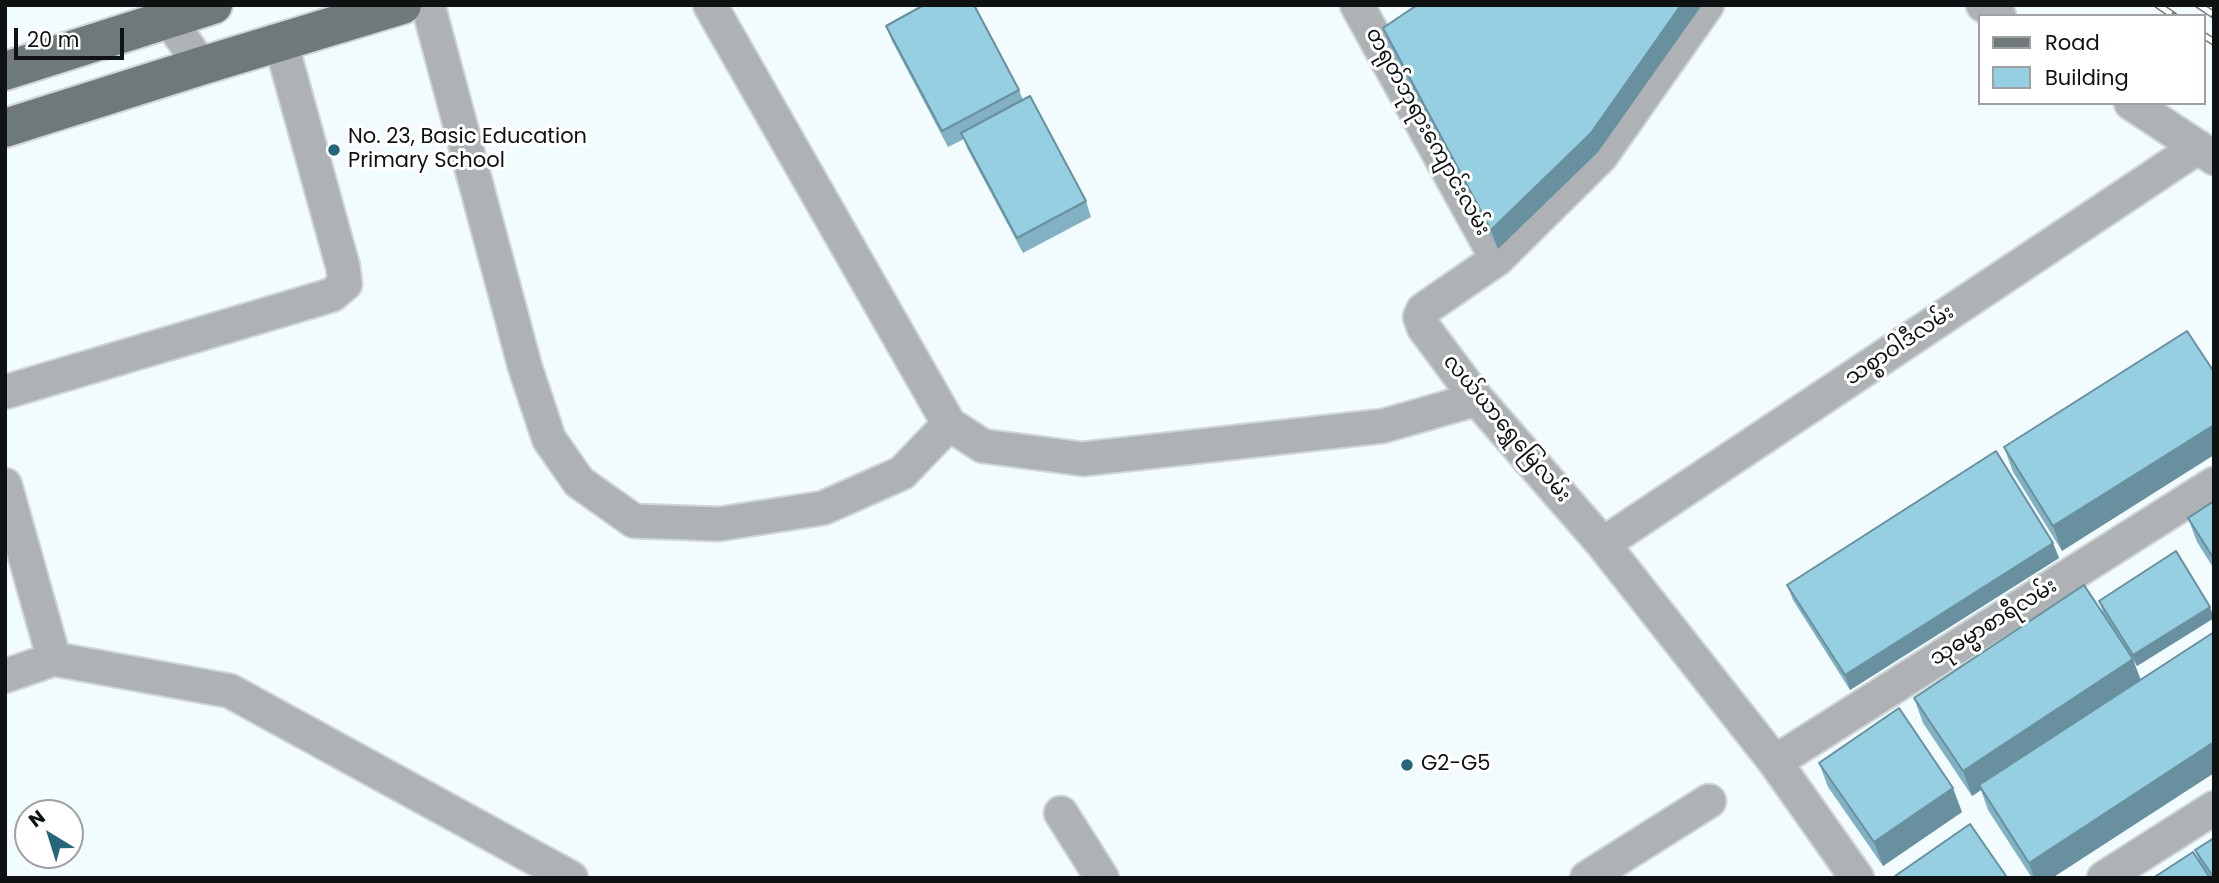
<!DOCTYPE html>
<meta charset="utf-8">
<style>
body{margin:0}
#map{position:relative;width:2219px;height:883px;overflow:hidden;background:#f2fbfe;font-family:Poppins,sans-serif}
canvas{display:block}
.frame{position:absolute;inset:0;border:7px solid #0e1213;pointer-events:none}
.legend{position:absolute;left:1978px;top:14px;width:228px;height:91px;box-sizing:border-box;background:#fff;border:2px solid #9fa0a1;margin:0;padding:9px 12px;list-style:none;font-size:21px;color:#0e1213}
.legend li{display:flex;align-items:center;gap:14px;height:35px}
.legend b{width:35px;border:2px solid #9fa0a1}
.north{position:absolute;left:14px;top:799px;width:70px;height:70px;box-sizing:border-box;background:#fff;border:2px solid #9fa0a1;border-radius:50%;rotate:322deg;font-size:19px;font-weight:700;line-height:28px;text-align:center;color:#0e1213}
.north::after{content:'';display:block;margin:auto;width:24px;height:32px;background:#25667a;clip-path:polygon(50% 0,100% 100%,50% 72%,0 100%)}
.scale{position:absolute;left:14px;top:28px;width:110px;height:32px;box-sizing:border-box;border:4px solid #0e1213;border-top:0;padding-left:9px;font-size:21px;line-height:24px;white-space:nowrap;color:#0e1213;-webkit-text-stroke:5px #fff;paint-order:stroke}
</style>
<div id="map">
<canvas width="2219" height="883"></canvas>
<div class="frame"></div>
<ul class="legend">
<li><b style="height:9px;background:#6f787b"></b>Road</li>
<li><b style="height:19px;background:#96cee2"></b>Building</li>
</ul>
<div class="north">N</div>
<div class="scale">20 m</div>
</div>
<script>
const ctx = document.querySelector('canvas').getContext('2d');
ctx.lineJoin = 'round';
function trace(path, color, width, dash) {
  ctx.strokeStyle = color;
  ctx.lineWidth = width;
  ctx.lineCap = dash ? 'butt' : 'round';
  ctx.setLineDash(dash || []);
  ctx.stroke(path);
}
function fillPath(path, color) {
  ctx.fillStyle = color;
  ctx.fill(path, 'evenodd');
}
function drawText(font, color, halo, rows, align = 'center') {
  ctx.font = font + ' Poppins,"Noto Sans Myanmar",sans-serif';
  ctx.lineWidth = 6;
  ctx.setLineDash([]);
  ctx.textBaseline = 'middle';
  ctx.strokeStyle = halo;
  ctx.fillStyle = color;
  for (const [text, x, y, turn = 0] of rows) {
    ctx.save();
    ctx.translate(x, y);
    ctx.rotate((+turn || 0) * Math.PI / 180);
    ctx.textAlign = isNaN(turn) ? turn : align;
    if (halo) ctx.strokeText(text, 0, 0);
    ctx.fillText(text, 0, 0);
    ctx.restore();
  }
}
const street = new Path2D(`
 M428,5L525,367L549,439L579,482L634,521L719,524L823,508L902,473L949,424
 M710,5L949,424L983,446L1083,459L1383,426L1477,399
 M1357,5L1497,259
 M1707,5L1601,156L1497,259L1423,310L1420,317L1424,328L1477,399L1603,544L1775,762L1857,878
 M1983,5L1999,16
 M169,19L201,66
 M2131,103L2214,158
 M5,392L332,295L345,284L343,267L281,43
 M5,485L54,659
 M1603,544L2198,147
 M5,676L54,659L230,691L571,878
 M1775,762L2214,484
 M1061,813L1102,878
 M1587,878L1709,801
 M2104,878L2214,808`);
const primary = new Path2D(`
 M5,71L213,5
 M5,128L201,66L402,5`);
trace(street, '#ced6d8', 37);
trace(primary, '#ced6d8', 42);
trace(street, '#aeb2b4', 33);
trace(primary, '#6f787b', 38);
const rail = new Path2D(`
 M2158,5L2174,16
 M2199,5L2214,15
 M2203,35L2214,42`);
trace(rail, '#757c7e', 8);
trace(rail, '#fff', 5, [16]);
fillPath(new Path2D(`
 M886,26L1019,90L1023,100L1086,201L1091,217L1023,253L967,148L964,139L948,147L892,41Z
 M1383,28L1598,152L1498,249L1390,48Z
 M2187,331L2062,551L2013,472L2004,447Z
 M2214,501V569L2197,542L2188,518Z
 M2053,543L2059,558L1850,690L1793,600L1787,585Z
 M2099,601L2214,616V618L2137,666L2133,660L2141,680L2214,632V773L2052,878H2032L1988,810L1981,790L1972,796L1923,723L1914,698L2103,612Z
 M1819,763L1962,812L1883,866L1828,787Z
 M2195,850L2214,878H2153L2200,862Z`), '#81b1c2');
fillPath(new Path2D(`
 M1681,5H1702L1598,152L1498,249L1491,230Z
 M2214,425V455L2062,551L2053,526Z
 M2053,543L2059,558L1850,690L1845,675Z
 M2210,607L2214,618L2137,666L2133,655Z
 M2133,659L2142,684L1979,785L1981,790L1972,796L1963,771Z
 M2214,742V773L2052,878H2034L2029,863Z
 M1953,788L1962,812L1883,866L1874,842Z`), '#69909e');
const building = new Path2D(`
 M924,5H974L1019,90L942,131L886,26Z
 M1417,5H1681L1591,133L1491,230L1383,28Z
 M1030,96L1086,201L1017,238L961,133Z
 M2187,331L2214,372V425L2053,526L2004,447Z
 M1996,451L2053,543L1845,675L1787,585Z
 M2214,501V559L2188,518Z
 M2176,551L2210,607L2133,655L2099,601Z
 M2084,585L2133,659L1963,771L1914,698Z
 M2214,632V742L2029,863L1979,785Z
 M1899,708L1953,788L1874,842L1819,763Z
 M1970,824L2006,876L2005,878H1896L1895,876Z
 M2214,838V878L2195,850Z
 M2193,852L2210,878H2153Z`);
fillPath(building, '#96cee2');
trace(building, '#69909e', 2);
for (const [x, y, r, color] of [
 [334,150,7,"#25667a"],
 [1407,765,7,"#25667a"]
]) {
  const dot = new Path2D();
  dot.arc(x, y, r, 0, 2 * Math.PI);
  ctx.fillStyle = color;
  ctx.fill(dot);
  trace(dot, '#fff', 2.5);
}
drawText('21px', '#0e1213', '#fff', [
 ["တရုတ်ဘုရားကျောင်းလမ်း",1427,132,61],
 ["သစ္စာဝါဒီလမ်း",1900,346,-34],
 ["လယ်ယာရွှေမြေလမ်း",1506,429,50],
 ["သုဓမ္မာစာရီလမ်း",1994,623,-32]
]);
drawText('21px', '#0e1213', '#fff', [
 ["No. 23, Basic Education",348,138],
 ["Primary School",348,162],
 ["G2-G5",1421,765]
], 'left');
</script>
